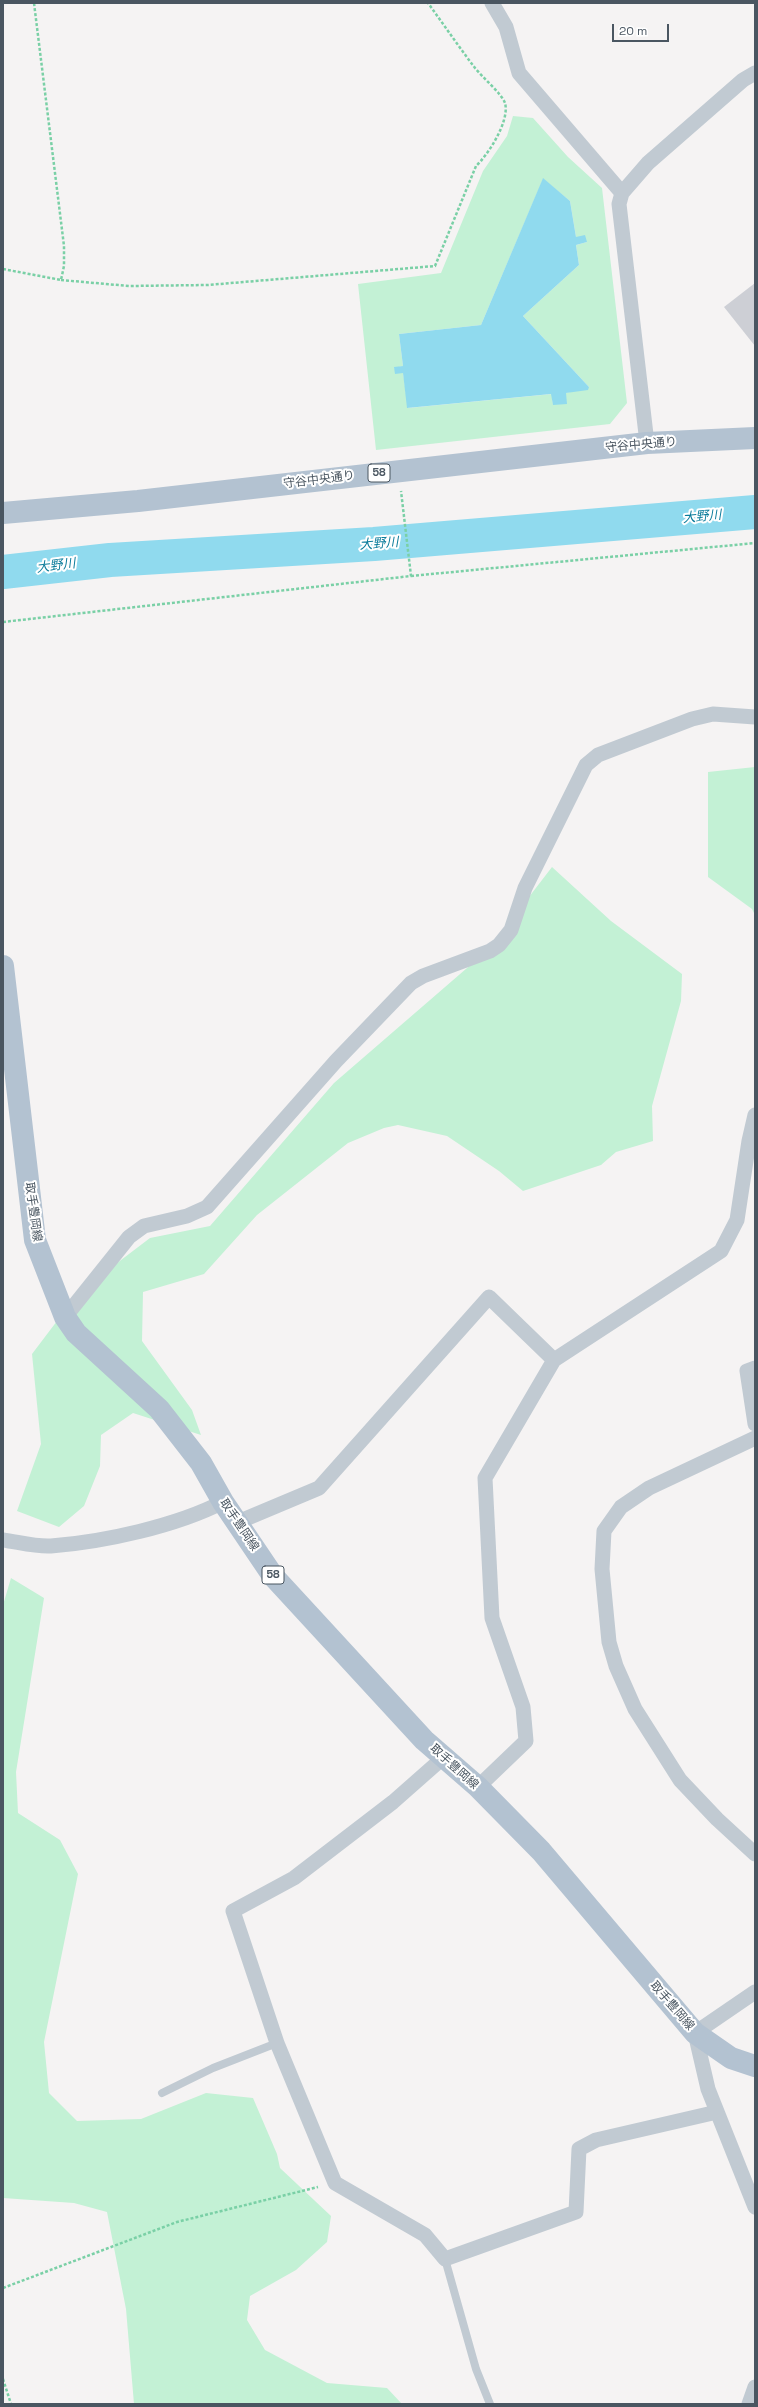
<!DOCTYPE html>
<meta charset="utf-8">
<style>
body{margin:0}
#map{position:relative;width:758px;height:2407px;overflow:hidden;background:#f5f3f3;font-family:"Space Grotesk",sans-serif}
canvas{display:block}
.frame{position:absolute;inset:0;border:4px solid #4a5661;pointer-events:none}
.scale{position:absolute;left:612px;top:24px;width:57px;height:18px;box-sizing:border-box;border:2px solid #4a5661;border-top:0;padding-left:5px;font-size:12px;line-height:14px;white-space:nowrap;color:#4a5661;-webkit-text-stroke:3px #fff;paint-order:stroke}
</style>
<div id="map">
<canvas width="758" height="2407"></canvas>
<div class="frame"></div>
<div class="scale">20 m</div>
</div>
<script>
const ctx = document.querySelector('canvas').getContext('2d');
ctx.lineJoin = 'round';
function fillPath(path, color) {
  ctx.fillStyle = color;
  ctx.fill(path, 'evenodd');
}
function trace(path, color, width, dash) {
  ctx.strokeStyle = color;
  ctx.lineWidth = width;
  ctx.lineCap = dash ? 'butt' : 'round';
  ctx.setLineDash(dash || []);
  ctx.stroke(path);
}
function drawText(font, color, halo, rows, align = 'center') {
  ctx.font = font + ' "Space Grotesk","Noto Sans JP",sans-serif';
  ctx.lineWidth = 4;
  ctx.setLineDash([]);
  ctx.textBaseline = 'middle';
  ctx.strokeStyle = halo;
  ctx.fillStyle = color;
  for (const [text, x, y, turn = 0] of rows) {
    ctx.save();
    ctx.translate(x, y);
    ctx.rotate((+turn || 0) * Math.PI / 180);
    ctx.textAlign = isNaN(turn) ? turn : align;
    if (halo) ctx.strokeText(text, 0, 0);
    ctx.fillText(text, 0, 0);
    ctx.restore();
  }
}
fillPath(new Path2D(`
 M513,116L533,118L568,157L602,188L627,403L610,424L376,450L358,284L441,273L483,171L507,136ZM543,179L570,201L576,237L587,242L576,245L579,265L523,316L589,387L566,393L553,405L552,394L408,408L403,372L394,368L403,366L399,334L481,325Z
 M755,767V915L752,909L708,877V772Z
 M552,867L611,921L682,974L681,1001L652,1106L653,1141L616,1152L601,1165L523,1191L499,1171L447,1136L398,1125L384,1128L348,1143L257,1215L204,1274L143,1292L142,1341L192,1410L201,1435L133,1413L101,1435L100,1466L84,1506L59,1527L17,1511L41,1444L32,1354L79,1292L150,1238L210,1226L334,1083L489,949Z
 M11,1578L44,1598L16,1772L18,1813L60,1840L78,1874L44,2042L49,2093L77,2121L141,2119L206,2093L253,2098L277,2154L280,2168L331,2216L327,2242L296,2270L250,2296L247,2320L265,2350L327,2383L387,2388L402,2404H134L126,2309L107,2212L74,2203L3,2198V1605Z`), '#c3f1d5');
fillPath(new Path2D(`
 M543,178L570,201L576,237L585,235L587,242L576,245L579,265L523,316L589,387L588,390L566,393L567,404L553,405L551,394L407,408L403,373L395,374L394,367L403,366L399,334L481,325Z`), '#90daee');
trace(new Path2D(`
 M3,572L110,560L374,544L755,512`), '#90daee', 34);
fillPath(new Path2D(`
 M755,283V346L724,307Z`), '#cdcfd5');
trace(new Path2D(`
 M3,269L61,280L64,266V246L34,3
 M61,280L129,286L208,285L435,266L476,166C488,155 510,121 505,103C502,94 482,77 475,68C459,47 444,25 428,3
 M411,576L755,543
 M3,622L411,576L401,491
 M3,2288L177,2222L318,2187
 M3,2379L11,2404`), '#7ad0a6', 2.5, [3, 2]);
trace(new Path2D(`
 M162,2093L213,2068L277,2043
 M445,2259L476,2369L490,2404`), '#c1cad2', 8);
trace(new Path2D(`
 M492,3L506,27L519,73L622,193
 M647,443L619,204L622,193L648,163L743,80L755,73
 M65,1317L129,1237L144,1226L187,1216L207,1207L336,1061L411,983L423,976L490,951L499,945L511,930L525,888L586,765L598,755L692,719L713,714L755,717
 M755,1368L747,1371L755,1424
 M755,1438L649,1488L621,1507L604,1531L602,1569L609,1642L616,1666L635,1709L680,1780L717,1819L755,1854
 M238,1522L319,1488L489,1297L554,1360
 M3,1540C18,1542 36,1547 51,1546C104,1542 176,1526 223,1502
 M444,1757L393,1802L294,1878L233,1911L277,2043L335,2183L425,2235L445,2259L576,2212L579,2149L596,2140L717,2112
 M478,1787L526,1741L523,1707L492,1618L485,1478L554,1360L721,1251L737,1220L749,1141L755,1115
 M755,1992L695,2033L708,2089L755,2207
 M749,2404L755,2387`), '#c1cad2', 15);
trace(new Path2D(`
 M3,513L138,501L647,443L755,438
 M3,966L35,1240L65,1317L76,1333L159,1409L201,1463L223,1502L273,1576L424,1740L478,1787L541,1851L695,2033L731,2058L755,2066`), '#b3c2d1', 22);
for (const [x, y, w] of [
 [379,473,22],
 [273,1575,22]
]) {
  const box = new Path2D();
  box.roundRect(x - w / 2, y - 9, w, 18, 3);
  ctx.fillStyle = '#fff';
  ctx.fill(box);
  trace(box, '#4a5661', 1);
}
drawText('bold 11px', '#4a5661', null, [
 ["58",379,473],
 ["58",273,1575]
]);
drawText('12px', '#4a5661', '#fff', [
 ["守谷中央通り",641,445,-5],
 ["守谷中央通り",319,480,-7],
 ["取手豊岡線",33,1212,82],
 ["取手豊岡線",239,1525,56],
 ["取手豊岡線",454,1767,42],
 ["取手豊岡線",672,2006,49]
]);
drawText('italic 13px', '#0c7c9b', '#fff', [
 ["大野川",702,517,-5],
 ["大野川",379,544,-4],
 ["大野川",56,566,-7]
]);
</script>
